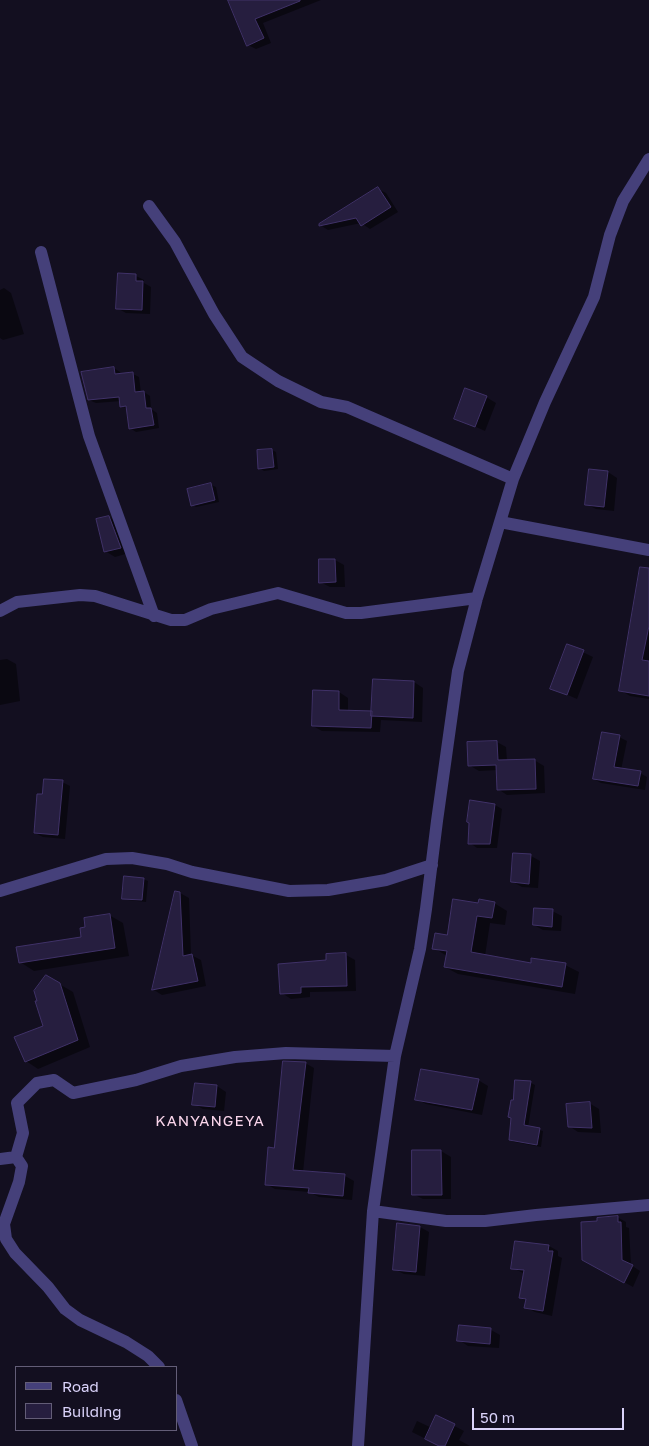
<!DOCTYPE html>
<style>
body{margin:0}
#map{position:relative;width:649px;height:1446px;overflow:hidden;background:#130f20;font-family:"Golos Text",sans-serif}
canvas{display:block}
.legend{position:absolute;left:15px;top:1366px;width:162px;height:65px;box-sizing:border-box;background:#130f20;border:1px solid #635d77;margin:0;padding:6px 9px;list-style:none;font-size:15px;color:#dad3fa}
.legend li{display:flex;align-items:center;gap:10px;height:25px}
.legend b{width:25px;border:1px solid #635d77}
.scale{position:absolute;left:472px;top:1408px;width:152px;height:22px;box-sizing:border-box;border:2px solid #dad3fa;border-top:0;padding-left:6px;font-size:15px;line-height:18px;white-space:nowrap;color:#dad3fa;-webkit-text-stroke:4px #130f20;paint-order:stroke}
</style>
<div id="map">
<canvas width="649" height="1446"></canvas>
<ul class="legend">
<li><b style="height:6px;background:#45407a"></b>Road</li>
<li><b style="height:14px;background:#261e3f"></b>Building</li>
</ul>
<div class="scale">50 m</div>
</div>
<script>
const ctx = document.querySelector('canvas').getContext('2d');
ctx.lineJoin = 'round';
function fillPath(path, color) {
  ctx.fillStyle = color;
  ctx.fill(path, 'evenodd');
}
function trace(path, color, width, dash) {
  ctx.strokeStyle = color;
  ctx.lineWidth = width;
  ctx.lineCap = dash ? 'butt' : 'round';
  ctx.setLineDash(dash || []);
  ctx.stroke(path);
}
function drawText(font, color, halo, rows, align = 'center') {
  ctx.font = font + ' "Golos Text",sans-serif';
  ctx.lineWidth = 4.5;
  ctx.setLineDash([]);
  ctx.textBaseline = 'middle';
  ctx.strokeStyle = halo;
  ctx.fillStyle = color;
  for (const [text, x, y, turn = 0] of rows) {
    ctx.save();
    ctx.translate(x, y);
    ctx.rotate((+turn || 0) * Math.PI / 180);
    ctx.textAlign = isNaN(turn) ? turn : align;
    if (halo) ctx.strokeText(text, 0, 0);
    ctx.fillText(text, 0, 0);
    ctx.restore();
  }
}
fillPath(new Path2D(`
 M231,0H321L263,23L271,43L256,49L248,45Z
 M378,189L386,193L398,212L370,229L361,223L328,230L320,225Z
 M119,275L136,276L144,280V283L151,287L150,314L126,313L117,308Z
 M4,288L11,293L24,334L3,340L0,338V290Z
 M114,368L120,372L121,375L133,374L139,377L141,393L144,392L150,396L151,409L157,413L159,428L136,432L130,428L128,410L122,406L121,401L96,403L89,400Z
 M486,397L496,403L485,431L456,418Z
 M272,450L276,452L278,469L264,471L260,468Z
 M608,472L617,478L614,511L596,509L586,504Z
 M211,485L216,487L219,502L196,507L192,505Z
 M109,517L119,523L129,553L115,557L105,551Z
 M335,560L344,565L345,587H330L320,582Z
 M649,592V699L630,696L620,690Z
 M568,645L593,657L577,699L552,688Z
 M7,659L16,664L20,701L0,705V660Z
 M414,682L423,688L422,722L381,720L380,732L322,731L313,726L314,691L339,692L348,698V711L371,712Z
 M619,737L627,741L621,770L640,773L647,777L645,790L601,783L594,779Z
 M497,742L506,747L507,761L534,760L544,766L545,793L507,795L498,789V770L479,771L469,765L468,743Z
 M62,782L70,786L65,839L43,837L35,833L43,795Z
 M495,805L502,809L497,848H477L470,843Z
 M531,856L540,861L538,888L522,887L513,882Z
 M143,879L148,881L146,902L128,900L124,898Z
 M180,893L189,898L191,955L201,960L206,986L162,995L154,990Z
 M494,903L507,911L505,925L490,923L485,956L532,965H565L579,972L575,994L458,974L445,967L447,956L434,948L480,905Z
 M552,911L562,916L561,931L543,930L534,925Z
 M109,915L123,923L129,956L34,971L20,962L83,938L86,928Z
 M346,955L355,960L356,991L310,992V997L291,999L282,993L327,961Z
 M47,977L73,992L90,1047L38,1069L26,1061L44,1027Z
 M305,1063L314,1068L303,1172L345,1176L354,1181L352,1200L319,1197L309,1192L275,1189L266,1184L275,1149Z
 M478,1080L488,1086L482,1115L426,1104L416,1099Z
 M517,1081L531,1083L535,1085L528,1127L543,1131L541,1147L514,1142L510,1140Z
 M217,1086L226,1092L224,1111L203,1109L194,1104Z
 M589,1103L599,1109L601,1133L578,1132L569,1126Z
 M413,1151H441L451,1157V1199H423L413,1194Z
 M617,1217L626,1222V1227L629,1228L631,1265L640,1271L633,1287L583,1259L598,1222Z
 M398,1224L420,1227L429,1232L425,1276L404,1274L394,1269Z
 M549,1246L558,1251V1256L562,1258L552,1316L535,1312L525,1307L526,1301L520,1298L525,1274L513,1268Z
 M460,1327L491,1330L500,1335L499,1348L468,1346L459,1340Z
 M437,1417L464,1431L459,1440L470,1446H440L412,1432L417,1421L432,1428Z`), '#0007');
const building = new Path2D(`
 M228,0H300V1L255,19L264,38L247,46Z
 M378,187L391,207L361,226L356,218L319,226V224Z
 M118,273L136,274V281H143L142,310L116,309Z
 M114,367L115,374L133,372L135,392L144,391L146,408H151L154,425L129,429L126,406L120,407L119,397L88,400L81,372Z
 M465,388L487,396L475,427L454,419Z
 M272,449L274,467L258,469L257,450Z
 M589,469L608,471L604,507L585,505Z
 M211,483L215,500L191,506L187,489Z
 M109,516L121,548L104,552L96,519Z
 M319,559H335L336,582L319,583Z
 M640,567L649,568V626L642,660L649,661V696L619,691Z
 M567,644L584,650L567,695L550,689Z
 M373,679L414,681L413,718L371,716Z
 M313,690L339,691V710L372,711L371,728L312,726Z
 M602,732L620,735L614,767L641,771L638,786L593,779Z
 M497,741L498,760L535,759L536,789L497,790L496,765L468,766L467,742Z
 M44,779L63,780L58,835L34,833L37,794H42Z
 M470,800L495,804L490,844H468L469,823L467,822Z
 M513,853L531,854L529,884L511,882Z
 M124,876L144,878L142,900L122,899Z
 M175,891L180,892L183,956L192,954L198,981L152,990Z
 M453,899L478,903L479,899L495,902L492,918L477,916L471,952L531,963V958L566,963L562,987L444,967L447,951L432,949L435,933L447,935Z
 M534,908L553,909L552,927L533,925Z
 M110,914L115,948L19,963L16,947L81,937L80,928L85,927L84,918Z
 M346,953L347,986L301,987V993L280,994L278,964L326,960V954Z
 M46,975L60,983L78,1040L25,1062L14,1037L43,1026L35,1001H37L34,991Z
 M283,1061L306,1062L293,1170L345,1174L343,1196L308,1193L309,1188L265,1185L268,1147L274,1148Z
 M421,1069L479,1079L472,1110L415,1100Z
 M515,1080L531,1081L524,1125L540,1128L537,1145L509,1140L511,1118L508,1117L511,1100H513Z
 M195,1083L217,1085L215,1107L192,1105Z
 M590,1102L592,1128L568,1127L566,1104Z
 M412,1150H441L442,1195H412Z
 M618,1216V1222H621L622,1260L633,1265L624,1283L582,1260L581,1222L597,1221V1218Z
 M397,1223L420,1226L416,1272L393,1270Z
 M515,1241L549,1245L548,1251H553L543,1311L524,1308L526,1299L519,1298L524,1270L511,1269Z
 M459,1325L491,1328L490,1344L457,1341Z
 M436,1415L455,1424L445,1446H439L425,1439Z`);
fillPath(building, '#261e3f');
trace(building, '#403268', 1);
trace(new Path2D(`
 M149,206L175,242L214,314L242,357L278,381L321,402L347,407L513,479
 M41,252L89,436L154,616
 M500,522L649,550
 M0,611L17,602L80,595L95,596L171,620H185L211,609L278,593L346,613H361L477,598
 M0,891L106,859L132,858L167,864L192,872L289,891L328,890L386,880L432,865
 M16,1157L23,1133L17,1103L37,1083L54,1080L73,1093L136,1080L181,1066L235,1057L286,1053L395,1056
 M0,1159L16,1157L22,1166L19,1182L4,1224L6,1239L15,1253L48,1287L65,1309L80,1320L126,1342L148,1356L159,1367
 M373,1211L446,1221H485L536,1215L649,1205
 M176,1400L192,1446
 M358,1446L373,1211L395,1056L420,949L426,909L437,821L458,671L477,598L513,479L545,402L594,297L610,235L623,201L649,159`), '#45407a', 12);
ctx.letterSpacing = '1px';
drawText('15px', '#fad5eb', '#130f20', [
 ["KANYANGEYA",210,1121]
]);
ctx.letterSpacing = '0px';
</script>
